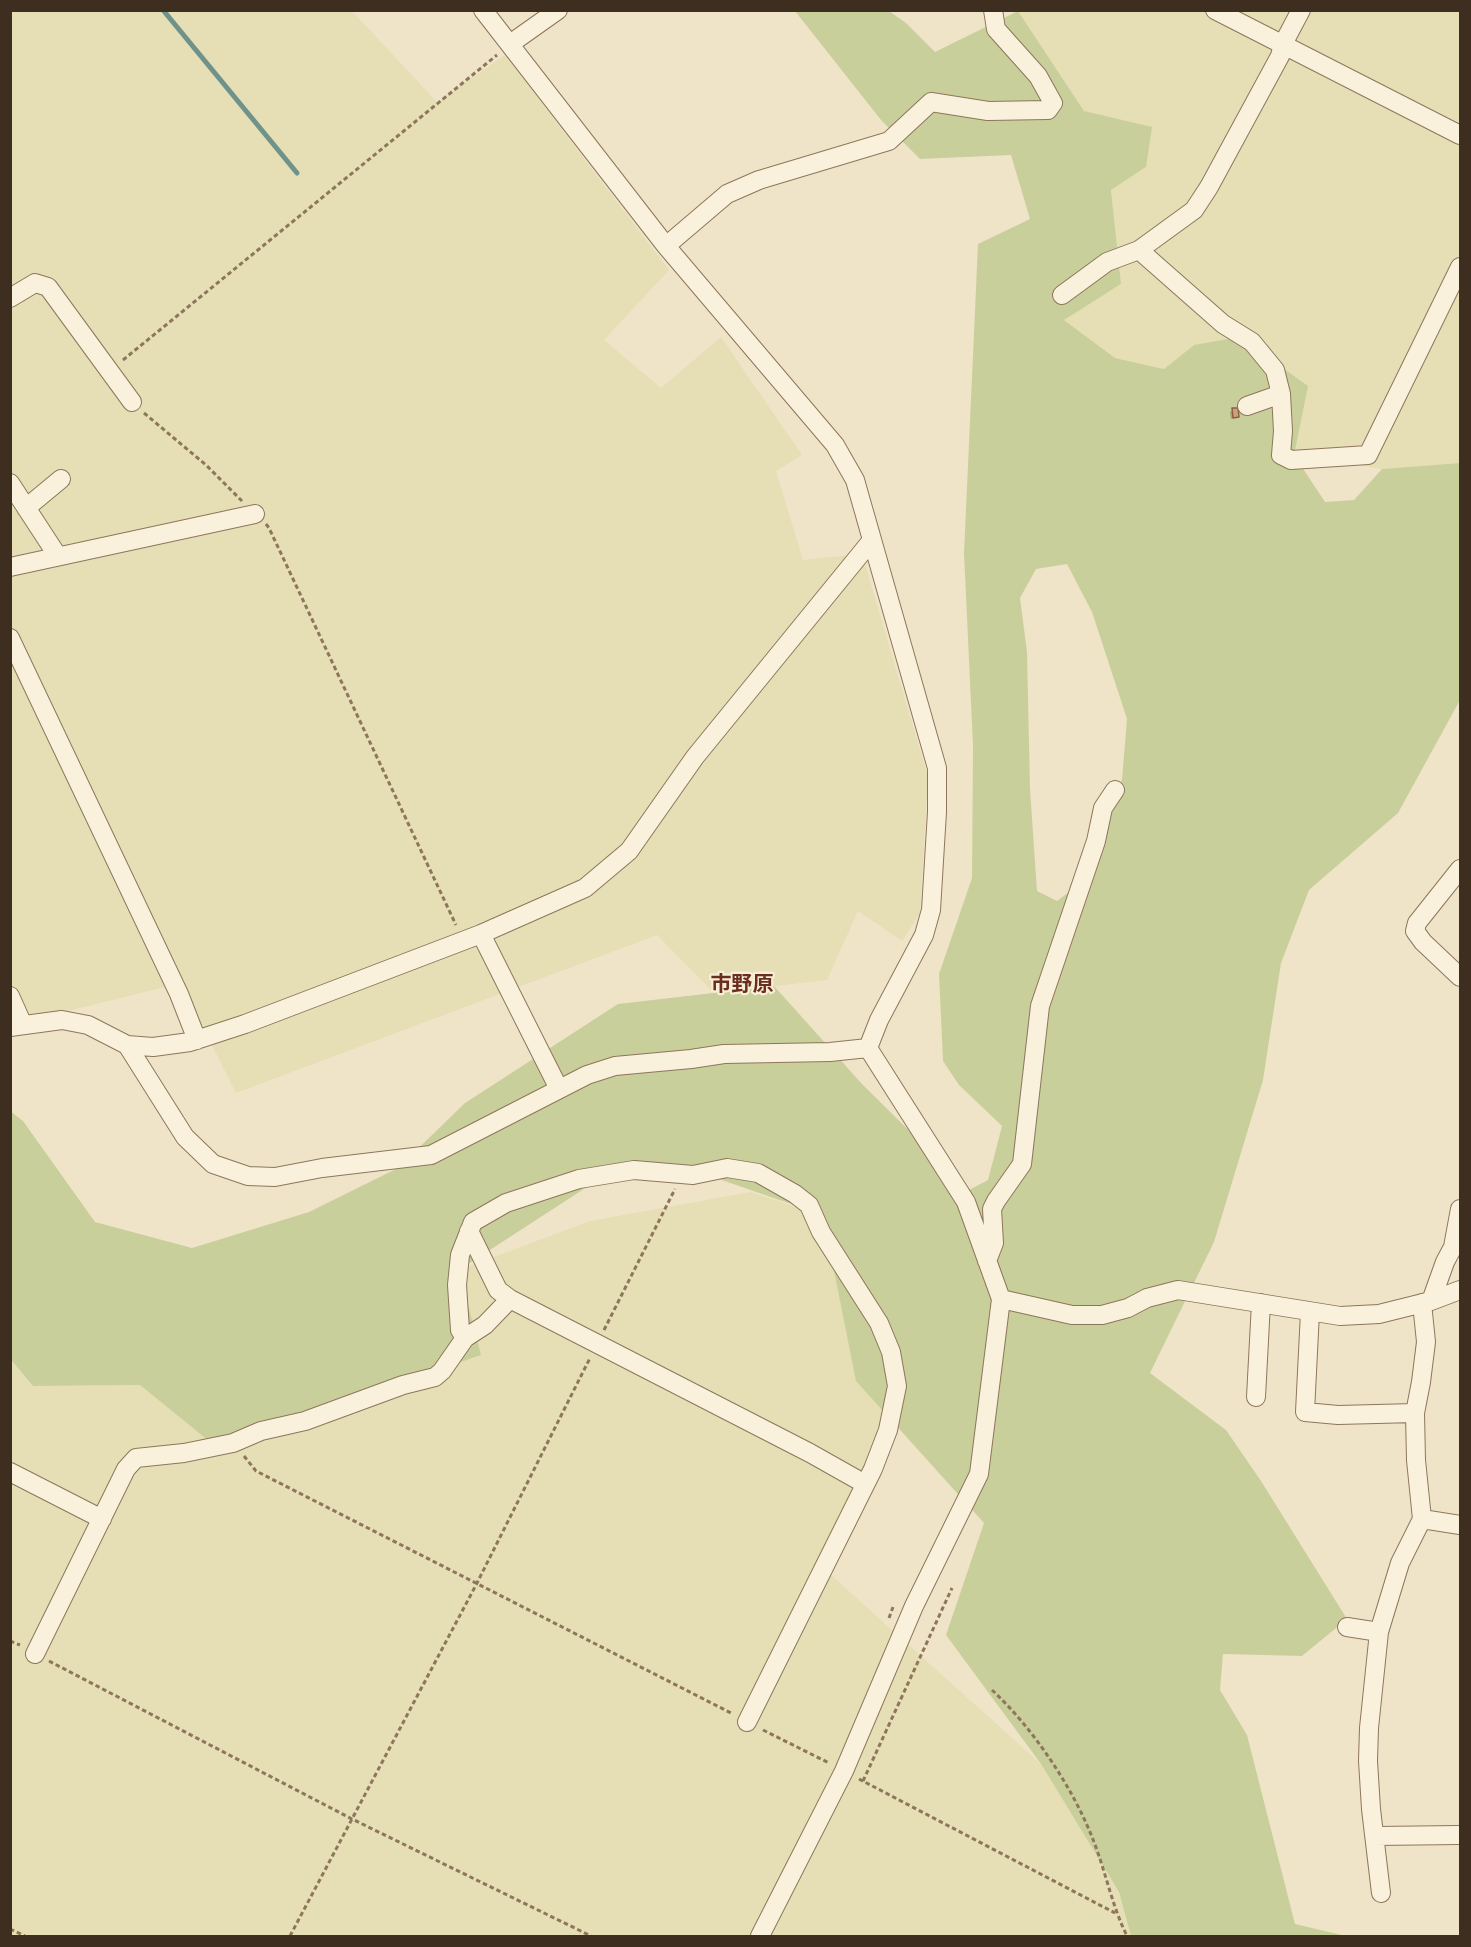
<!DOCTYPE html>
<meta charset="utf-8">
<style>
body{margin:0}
#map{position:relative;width:1471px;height:1947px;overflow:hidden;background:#f0e4c8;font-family:Lora,serif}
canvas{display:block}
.frame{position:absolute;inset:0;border:12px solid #3d2e20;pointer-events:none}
</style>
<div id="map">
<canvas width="1471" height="1947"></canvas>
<div class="frame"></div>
</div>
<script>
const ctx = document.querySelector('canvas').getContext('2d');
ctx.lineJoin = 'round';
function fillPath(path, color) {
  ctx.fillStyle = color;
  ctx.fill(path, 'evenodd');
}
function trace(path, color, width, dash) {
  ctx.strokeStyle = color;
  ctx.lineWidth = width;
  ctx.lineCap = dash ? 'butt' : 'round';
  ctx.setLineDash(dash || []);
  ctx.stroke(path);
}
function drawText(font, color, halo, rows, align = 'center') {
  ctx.font = font + ' Lora,"Noto Sans JP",serif';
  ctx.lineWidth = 4.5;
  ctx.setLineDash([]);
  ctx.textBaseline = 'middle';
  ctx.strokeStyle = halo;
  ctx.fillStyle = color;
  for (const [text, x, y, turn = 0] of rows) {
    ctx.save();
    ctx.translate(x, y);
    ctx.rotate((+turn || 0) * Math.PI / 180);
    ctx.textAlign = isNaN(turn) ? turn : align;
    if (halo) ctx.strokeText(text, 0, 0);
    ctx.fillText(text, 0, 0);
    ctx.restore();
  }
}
fillPath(new Path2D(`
 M11,11H352L437,102L505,55L669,270L604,340L661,388L721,337L802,455L776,471L803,560L862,554L928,777L920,913L902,941L858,911L827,980L714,993L657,935L236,1093L181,983L11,1025Z
 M1018,11H1460V463L1382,469L1294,454L1194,345L1164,369L1115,358L1063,319L1121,284L1111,190L1146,167L1084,111Z
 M751,1192L824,1216L902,1416L831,1575L1041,1764L1119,1892L1131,1936H11L10,1360L33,1386L140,1385L215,1446L459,1270L590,1221Z`), '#e6deb5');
fillPath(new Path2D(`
 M795,11H889L906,23L935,52L1018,11L1084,111L1152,127L1146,167L1111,190L1121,284L1064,320L1115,358L1164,369L1194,345L1239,337L1308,386L1294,455L1325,502L1354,500L1382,469L1460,463V700L1398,813L1309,890L1281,963L1263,1080L1214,1242L1150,1373L1226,1430L1261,1481L1347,1619L1302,1656L1223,1654L1220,1690L1247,1735L1295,1924L1346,1936H1131L1119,1892L1041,1764L946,1635L984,1523L856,1381L823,1215L687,1168L587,1187L459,1270L481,1355L215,1446L140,1385L33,1386L11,1360L10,1111L23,1121L95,1222L192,1248L309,1212L398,1168L465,1103L618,1004L774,986L862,1084L969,1190L988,1180L1002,1126L959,1085L943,1061L939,974L972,878L973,746L964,553L978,244L1030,219L1011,155L920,159L881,120ZM1067,564L1092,612L1127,719L1122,779L1093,874L1057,901L1037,891L1030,789L1027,652L1020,598L1036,569Z`), '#c9cf9b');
fillPath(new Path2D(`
 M1233,410L1238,416L1231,419L1230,412Z`), '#0003');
trace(new Path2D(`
 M163,10L297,173`), '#6f938a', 5);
const building = new Path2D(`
 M1232,408H1238L1239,417L1233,418Z`);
fillPath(building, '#cf9f7d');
trace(building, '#8d5f41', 1.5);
const minor = new Path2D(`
 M483,10L666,246L835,445L855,480L937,768V812L931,910L924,935L879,1020L868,1048
 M1215,10L1460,135
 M510,44L558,10
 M666,246L727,194L759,180L889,141L931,102L988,111L1048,110L1053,103L1038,76L996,29L993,10
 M1139,250L1223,324L1252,342L1275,370L1281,394L1283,431L1281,455L1291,460L1368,455L1460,267
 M1062,295L1107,262L1139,250L1194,210L1209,187L1280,56L1283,44L1301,10
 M10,298L35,283L48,287L132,402
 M1247,406L1281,394
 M10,483L57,555
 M26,508L61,479
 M10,567L255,514
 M10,638L179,994L197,1040
 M1460,869L1417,923L1415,931L1423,942L1460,977
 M481,934L559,1089
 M10,996L23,1025
 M10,1027L62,1020L88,1025L127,1045L153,1047L190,1042L245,1024L481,934L585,888L629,851L695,757L872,540
 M127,1045L185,1137L213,1164L248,1176L275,1177L322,1168L431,1155L587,1075L615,1066L691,1059L724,1054L830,1052L868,1048
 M469,1231L498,1290L510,1299L810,1453L865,1484
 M987,1261L994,1243L992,1209L996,1201L1022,1164L1040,1006L1096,841L1103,808L1115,790
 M1001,1299L1072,1315H1102L1128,1308L1147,1298L1178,1290L1340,1316L1379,1314L1431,1301L1460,1290
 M1431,1301L1445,1262L1453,1247L1460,1209
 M1310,1312L1305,1412L1338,1415L1415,1413
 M465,1338L460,1330L457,1285L460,1255L473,1222L506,1203L579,1179L634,1170L693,1175L727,1168L758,1173L795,1194L809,1205L821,1232L879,1323L891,1352L897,1386L888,1430L873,1469L747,1722
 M1256,1397L1261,1303
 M10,1472L102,1519
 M1422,1519L1460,1525
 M1347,1627L1379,1632
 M35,1654L126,1469L136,1458L184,1453L233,1443L261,1431L305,1421L403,1385L435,1377L442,1371L465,1338L485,1325L510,1299
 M1375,1836L1460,1835
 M1381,1893L1371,1809L1368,1761L1369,1728L1379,1632L1400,1563L1422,1519L1416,1460L1415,1413L1421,1382L1426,1342L1422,1303
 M760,1936L844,1771L914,1606L979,1474L1001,1299L966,1202L868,1048`);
trace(minor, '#8d765c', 20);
trace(new Path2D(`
 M123,360L497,55
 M144,413L206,465L242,501
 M266,524L269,528L456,925
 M604,1330L675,1189
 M244,1456L256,1471L733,1714
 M889,1618L893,1607
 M10,1641L20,1645
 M49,1661L352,1819L591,1936
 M992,1690C1033,1728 1074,1789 1094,1842C1106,1873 1112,1906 1127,1936
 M763,1730L829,1763
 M859,1779L1115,1913
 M863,1781L952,1588
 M10,1929L25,1936
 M290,1936L476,1585L590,1358`), '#8d765c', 3, [4.5, 3]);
trace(minor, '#faf1dc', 18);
drawText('bold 21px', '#6b2e1e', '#f7eed8', [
 ["市野原",742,985]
]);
</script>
